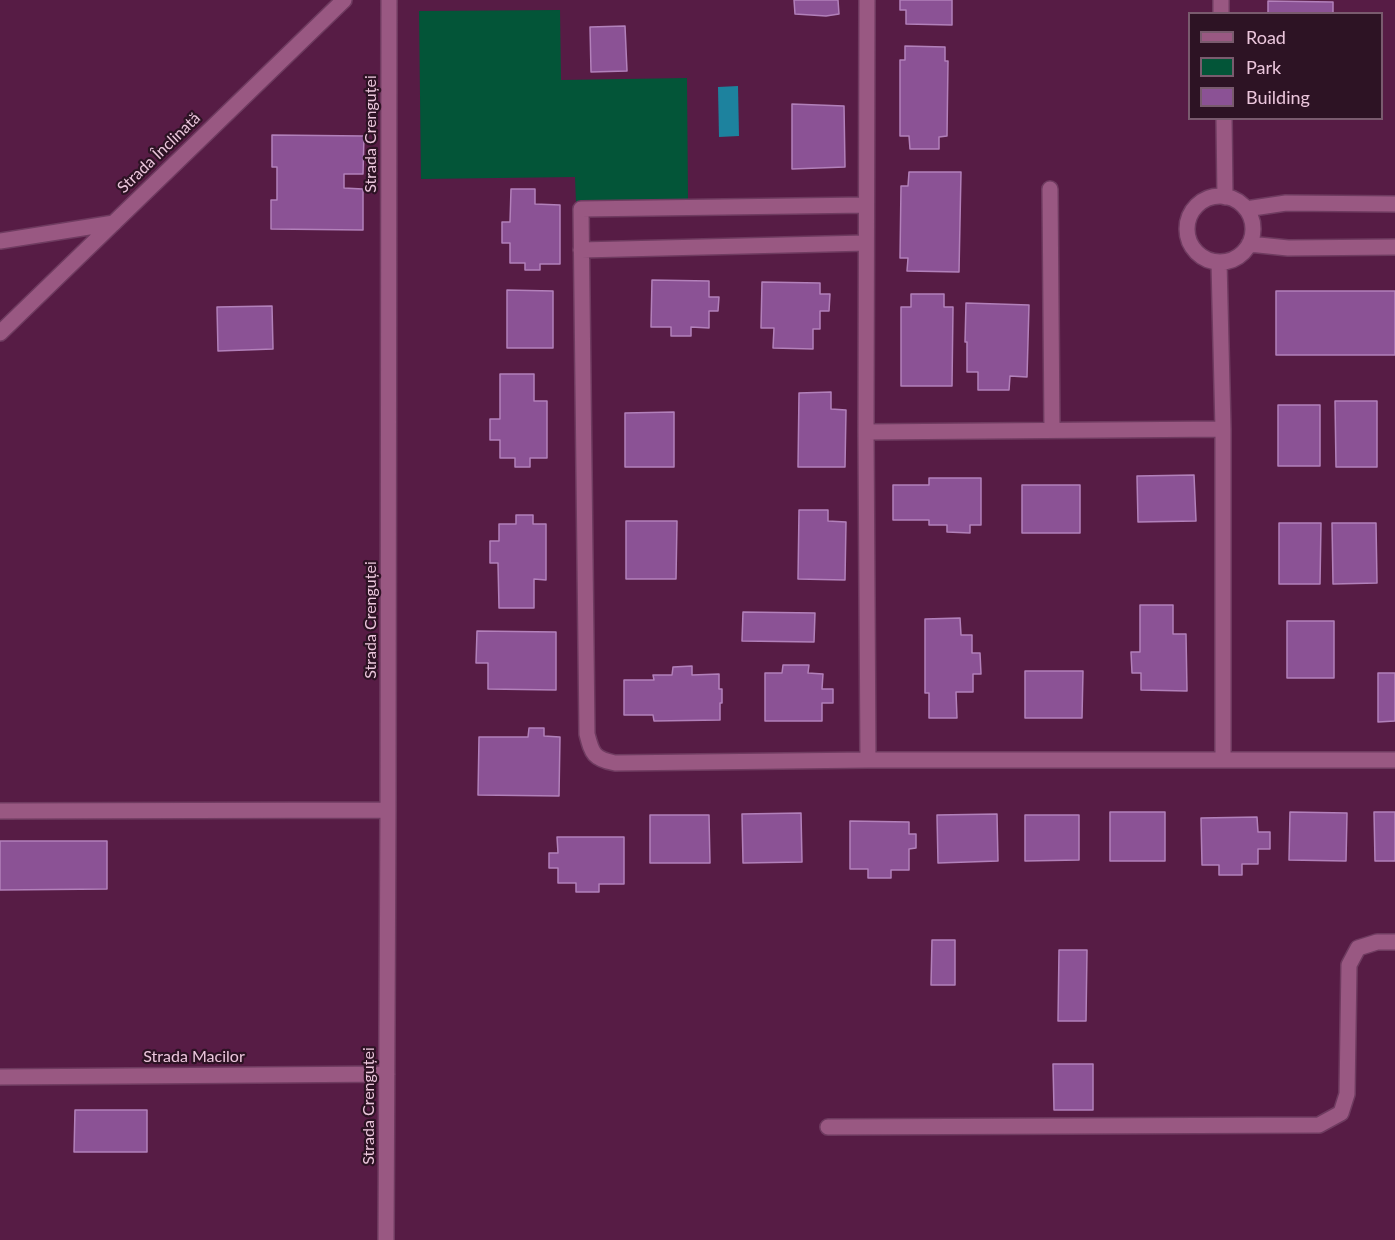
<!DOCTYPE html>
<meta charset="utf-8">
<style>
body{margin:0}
#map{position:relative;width:1395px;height:1240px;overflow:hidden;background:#571c45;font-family:Lato,sans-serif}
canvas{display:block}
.legend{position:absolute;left:1188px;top:12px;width:195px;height:108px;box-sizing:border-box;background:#2d1324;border:2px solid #795b6e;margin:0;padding:8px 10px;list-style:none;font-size:18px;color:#ebc6dc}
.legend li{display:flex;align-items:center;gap:12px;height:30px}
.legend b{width:30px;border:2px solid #795b6e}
</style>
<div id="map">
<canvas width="1395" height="1240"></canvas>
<ul class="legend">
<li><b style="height:8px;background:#995882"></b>Road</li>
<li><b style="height:16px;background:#035538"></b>Park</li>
<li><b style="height:16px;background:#8b5295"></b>Building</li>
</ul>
</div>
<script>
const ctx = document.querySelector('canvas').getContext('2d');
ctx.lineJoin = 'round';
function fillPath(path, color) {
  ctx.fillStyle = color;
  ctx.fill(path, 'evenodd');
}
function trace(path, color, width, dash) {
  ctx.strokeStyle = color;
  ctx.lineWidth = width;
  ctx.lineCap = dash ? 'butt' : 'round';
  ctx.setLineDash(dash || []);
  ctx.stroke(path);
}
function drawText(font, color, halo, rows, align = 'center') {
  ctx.font = font + ' Lato,sans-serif';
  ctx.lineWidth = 4.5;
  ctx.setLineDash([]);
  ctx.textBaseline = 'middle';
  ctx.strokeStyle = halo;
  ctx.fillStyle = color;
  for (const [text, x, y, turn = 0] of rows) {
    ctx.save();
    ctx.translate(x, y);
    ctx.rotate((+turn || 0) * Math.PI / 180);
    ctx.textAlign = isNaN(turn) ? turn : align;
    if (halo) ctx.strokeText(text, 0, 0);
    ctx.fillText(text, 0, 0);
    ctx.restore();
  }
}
fillPath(new Path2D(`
 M560,10L561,80L687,78L688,201L576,202L575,177L421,179L419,11Z`), '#035538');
fillPath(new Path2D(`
 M738,86L739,136L719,137L718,87Z`), '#1d829e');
const building = new Path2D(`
 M794,0H838L839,14L826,16L795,14Z
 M900,0H952V25L906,24V10H900Z
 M1268,1L1333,2V14H1268Z
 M625,26L627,71L591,72L590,27Z
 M905,46L945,47V61H948L947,136L939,137V149H910L909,136H900V60H905Z
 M792,104L844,106L845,167L792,169Z
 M272,135L364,136L363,174H344V188L363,189V230L271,229V200H277V167H272Z
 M909,172H961L959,272L907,271L908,258H900L901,186H908Z
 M511,189H535V204L560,205V264H540V270H525V263H510V243H502V222H510Z
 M652,280L709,281V297H719L718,311H709V328L691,327V336H671V327H651Z
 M762,282L820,283V294H830L829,311H820V329H813V349L773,348L774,328H761Z
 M507,290L553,291V348H507Z
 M1276,291H1395V355H1276Z
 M911,294H944V307H953L952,386H901V307H911Z
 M966,303L1029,305L1027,377L1010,376L1009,390H978V372H967V342H965Z
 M272,306L273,349L218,351L217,307Z
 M500,374H534V401H547V458H530V467H515V458H500V440H490V419H500Z
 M831,392V409L846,410L845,467H798L799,393Z
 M1335,401H1377V467H1336Z
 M1278,405H1320V466H1278Z
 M674,412V467H625V413Z
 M1194,475L1196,521L1138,522L1137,476Z
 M929,478H981V525H970V533L947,532V525H929V520H893V485H929Z
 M1022,485H1080V533H1022Z
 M799,510H828V521L846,522L845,580L798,579Z
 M516,515H533V524H546V580L534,579V608H499L498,563H490V541H499V524H516Z
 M626,521H677L676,579H626Z
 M1279,523H1321L1320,584H1279Z
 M1332,523H1376L1377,583L1333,584Z
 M1140,605H1173V634H1186L1187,691L1141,690V673H1132L1131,652H1140Z
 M743,612L815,613L814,642L742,641Z
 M960,618L961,635H972V653H980L981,674H973V692H956L957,718H929V693H925V619Z
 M1287,621H1334V678H1287Z
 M477,631L556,632V690L488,689V663H476Z
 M783,665H809L808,673L823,674L822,689H833V703H822V721H765V673H782Z
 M692,666V675L719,674V689H722V703H720V720L654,721L653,715H624V680H654L653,675H672L673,667Z
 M1025,671H1083L1082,718H1025Z
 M1378,673H1395V721L1378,722Z
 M529,728H544V736L560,737L559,796L478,795L479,737H528Z
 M1110,812H1165V861H1110Z
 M1290,812L1347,813L1346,861L1289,860Z
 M1374,812H1395V861H1375Z
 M801,813L802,862L743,863L742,814Z
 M997,814L998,861L938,863L937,815Z
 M650,815H709L710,863H650Z
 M1025,815H1079V860L1025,861Z
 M1257,817L1258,832H1270V849H1258V864H1242V875H1219V865H1202L1201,818Z
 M850,821L909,822V834H916V848L909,849V870H891V878H868V869H850Z
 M557,837H624V884H599V892H576V883H558V868H549V853H558Z
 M0,841H107V889L0,890Z
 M932,940H955V985H931Z
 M1059,950H1087L1086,1021H1058Z
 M1053,1064H1093V1110H1054Z
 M75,1110H147V1152H74Z`);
fillPath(building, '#8b5295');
trace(building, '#b280ba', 1.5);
const minor = new Path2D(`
 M867,0L866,432L868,760
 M1221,0V14
 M1224,118L1225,197
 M1050,189L1052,430
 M1187 229a33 33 0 1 1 66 0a33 33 0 1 1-66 0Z
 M866,205L581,209L587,734C592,754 594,759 615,763L868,760H1395
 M1246,209L1286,203L1395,204
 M0,241L114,223
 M1249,244L1288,248L1395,247
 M581,250L866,243
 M1219,262L1223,429V760
 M0,333L344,0
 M866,432L1223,429
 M0,811L388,810
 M0,1077L387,1074
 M828,1127L1319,1125L1341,1113L1347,1094L1349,965L1358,948L1377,942H1395
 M386,1240L388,810L389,0`);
trace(minor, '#6f3b60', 18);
trace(minor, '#995882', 15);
drawText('16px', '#ebc6dc', '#2d1324', [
 ["Strada Crenguței",371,134,-90],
 ["Strada Înclinată",159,153,-44],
 ["Strada Crenguței",371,620,-90],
 ["Strada Macilor",194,1057],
 ["Strada Crenguței",369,1106,-90]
]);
</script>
